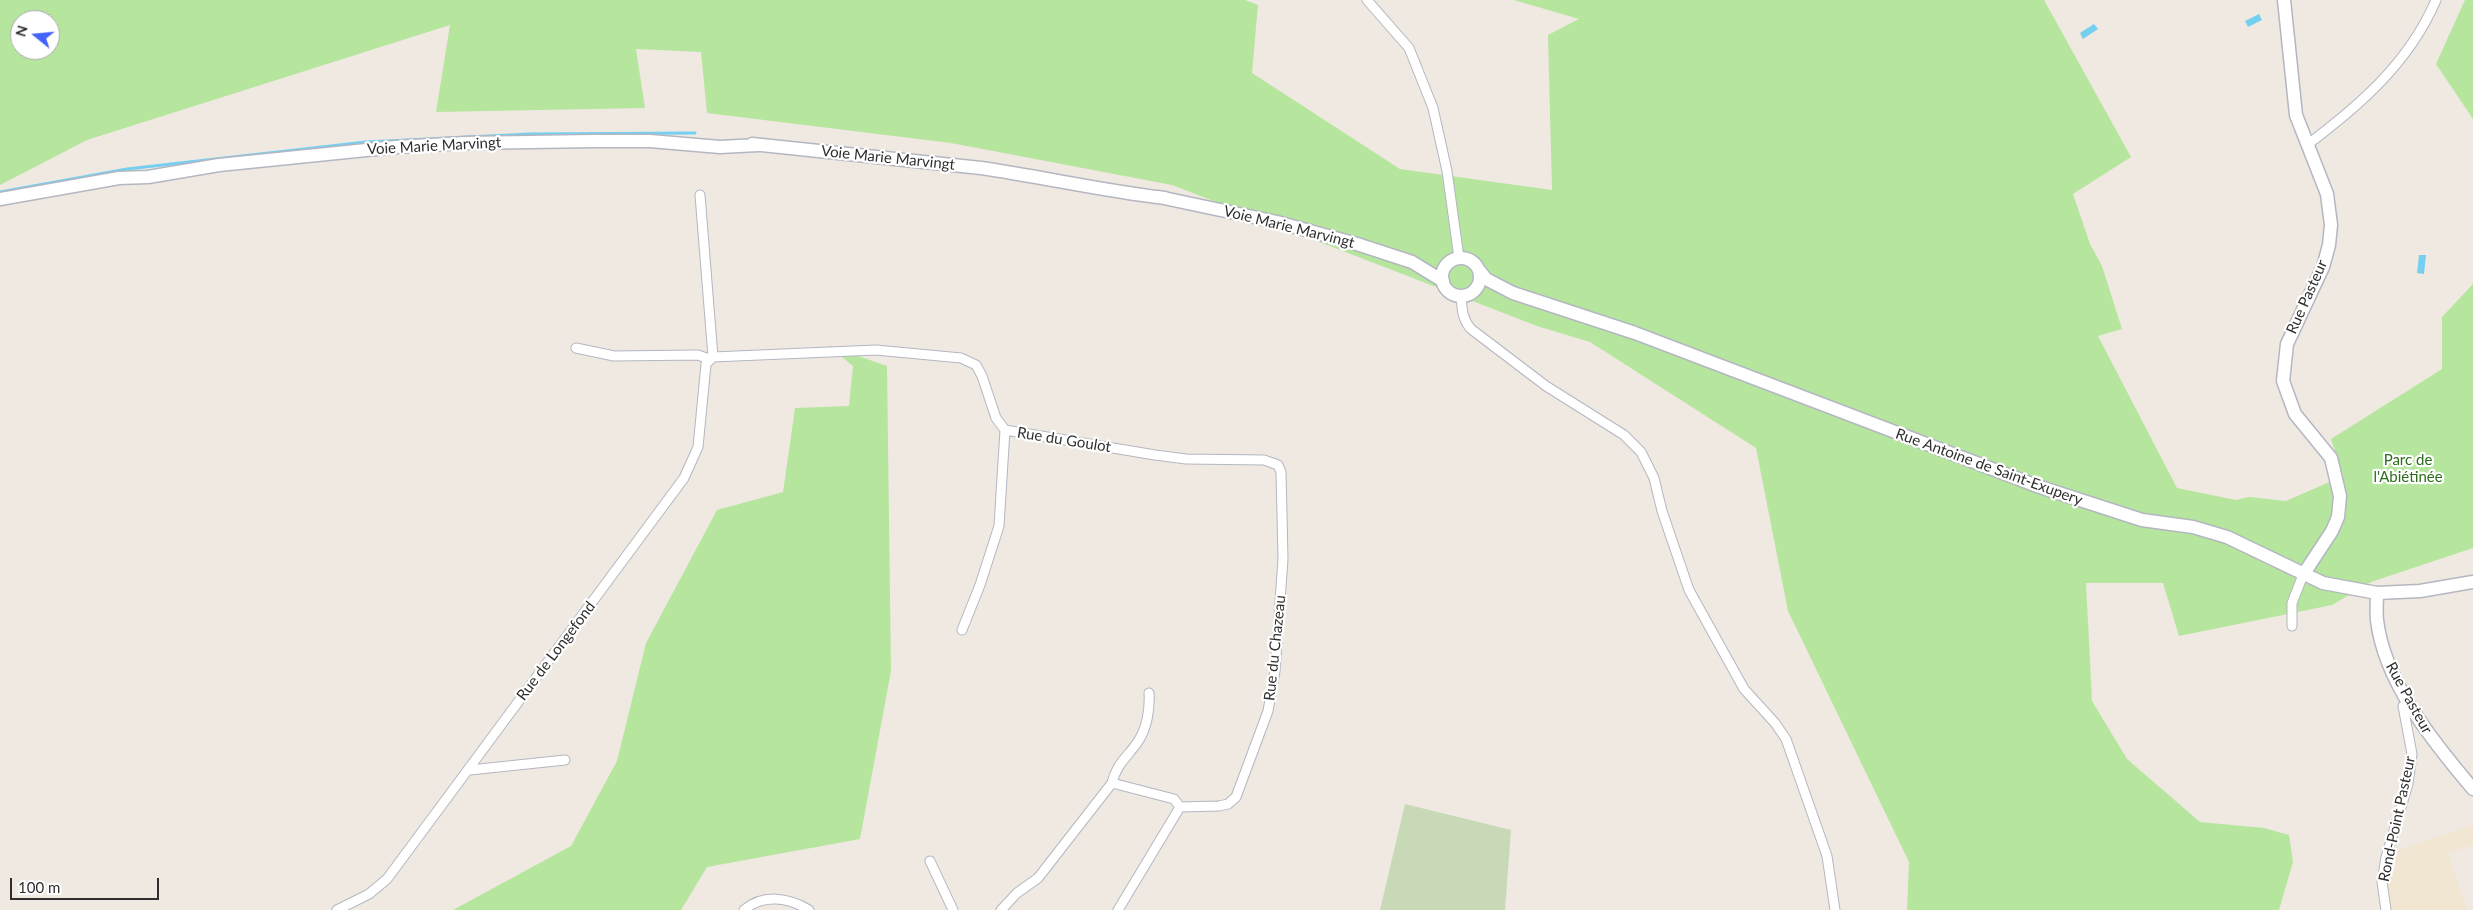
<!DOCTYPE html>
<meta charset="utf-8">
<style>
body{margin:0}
#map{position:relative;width:2473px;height:910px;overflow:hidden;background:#efe9e1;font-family:Lato,sans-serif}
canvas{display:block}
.north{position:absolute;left:10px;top:10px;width:50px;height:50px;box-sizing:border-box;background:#fff;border:1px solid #ababab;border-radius:50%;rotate:287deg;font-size:14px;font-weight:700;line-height:20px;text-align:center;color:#2e2e2e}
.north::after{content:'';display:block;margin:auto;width:18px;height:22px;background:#4264fb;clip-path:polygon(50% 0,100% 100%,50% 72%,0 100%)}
.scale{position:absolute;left:10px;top:878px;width:149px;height:22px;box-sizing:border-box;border:2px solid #2e2e2e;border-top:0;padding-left:6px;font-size:15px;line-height:18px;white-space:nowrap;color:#2e2e2e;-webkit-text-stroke:4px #fff;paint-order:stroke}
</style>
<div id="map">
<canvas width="2473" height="910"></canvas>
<div class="north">N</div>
<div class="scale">100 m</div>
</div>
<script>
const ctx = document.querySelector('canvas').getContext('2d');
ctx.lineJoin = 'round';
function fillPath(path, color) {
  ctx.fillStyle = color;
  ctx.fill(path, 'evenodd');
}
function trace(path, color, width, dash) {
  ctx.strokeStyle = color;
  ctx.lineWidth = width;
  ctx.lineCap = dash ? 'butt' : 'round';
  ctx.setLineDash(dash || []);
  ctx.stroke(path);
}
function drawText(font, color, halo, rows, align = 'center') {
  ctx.font = font + ' Lato,sans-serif';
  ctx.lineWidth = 4.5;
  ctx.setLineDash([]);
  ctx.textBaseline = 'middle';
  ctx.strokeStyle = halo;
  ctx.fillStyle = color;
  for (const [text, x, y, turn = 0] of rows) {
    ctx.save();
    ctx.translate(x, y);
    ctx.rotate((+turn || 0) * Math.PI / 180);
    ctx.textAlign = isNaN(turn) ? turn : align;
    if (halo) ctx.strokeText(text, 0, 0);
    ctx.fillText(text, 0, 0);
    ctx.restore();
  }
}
fillPath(new Path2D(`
 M2473,825V845L2448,853L2467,910H2388L2386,873L2398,868L2395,861L2388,864L2391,853Z`), '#f0e6d1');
fillPath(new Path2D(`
 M0,0H1245L1258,5L1252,73L1400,169L1552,190L1548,35L1579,19L1514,0H2044L2131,157L2073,194L2090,244L2102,266L2122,329L2098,336L2177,488L2236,500L2249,497L2286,501L2343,476L2331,439L2442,369V317L2473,284V548L2371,582L2332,605L2179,636L2163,583H2086L2092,701L2127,759L2200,822L2264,828L2289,835L2293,862L2279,910H1907L1909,862L1788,611L1756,448L1590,342L1537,326L1172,185L951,143L707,113L701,52L636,49L645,108L436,112L450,25L87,140L0,185ZM20,20H50V50H20Z
 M2465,0H2473V119L2436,64Z
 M827,345L887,366L891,671L860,839L707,867L681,910H453L571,846L617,761L646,643L717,510L783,492L795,408L849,406L853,366Z`), '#b6e59e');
fillPath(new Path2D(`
 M1405,804L1511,830L1505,910H1380Z`), '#c8d9b8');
fillPath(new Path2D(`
 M2259,14L2262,20L2248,27L2245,21Z
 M2094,24L2098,29L2083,39L2080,33Z
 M2419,255H2426L2424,274L2417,273Z`), '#75cff0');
trace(new Path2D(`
 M0,192L127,169L366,142L530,134L695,133`), '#75cff0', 3);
const street = new Path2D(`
 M1367,0L1409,48L1433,108L1447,171L1459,258
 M2307,145C2360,105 2409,63 2436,0
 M700,195L713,357
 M1461,296C1462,308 1462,319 1471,329L1546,386L1624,435L1641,452L1654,478L1662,511L1689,590L1744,689L1775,723L1786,739L1827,856L1835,910
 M576,348L614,356L698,355L709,359
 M713,357L876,350L961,358L976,365L982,376L996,418L1005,430L1155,455L1186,459L1264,460L1278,465L1281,472L1283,559L1275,671L1268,711L1236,797L1228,804L1219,806L1180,807L1118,910
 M2292,626V603L2303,575
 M962,630L980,585L999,526L1005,430
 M470,770L565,760
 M1112,783L1174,799L1180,807
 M930,861L953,910
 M337,910L369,894L387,879L684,478L698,447L706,364L713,357
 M744,910C763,894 788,897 809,910
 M1001,910L1017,893L1038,878L1112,783C1116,765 1127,757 1137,743C1147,729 1150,709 1149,693
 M2386,910L2382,882L2386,857L2408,784L2412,754L2403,706L2409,703`);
const secondary = new Path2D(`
 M2284,0L2296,115L2327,194L2331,225L2329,245L2323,267L2287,344L2283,381L2295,414L2331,458L2340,496L2338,517L2332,531L2303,575
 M752,144L981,168C1043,177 1103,191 1165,198
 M1159,197L1277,222L1357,244L1412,262L1443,281
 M0,199L119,178L148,177L219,165L396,147L465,143L594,141H650L720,147L758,145
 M1442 277a19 19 0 1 1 38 0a19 19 0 1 1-38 0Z
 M1479,270L1486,279L1513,293L1635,333L2037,486L2142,520L2193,527L2227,537L2323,583L2377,593L2420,591L2473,582
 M2377,593C2377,602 2376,611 2377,620C2384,682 2434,743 2473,789`);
trace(street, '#b4b7c1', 11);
trace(secondary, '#b4b7c1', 15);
trace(street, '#fff', 9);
trace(secondary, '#fff', 12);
drawText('15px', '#2e2e2e', '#fff', [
 ["Voie Marie Marvingt",434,146,-3],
 ["Voie Marie Marvingt",888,158,6],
 ["Voie Marie Marvingt",1289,227,14],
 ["Rue Pasteur",2307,297,-66],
 ["Rue du Goulot",1064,440,9],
 ["Rue Antoine de Saint-Exupery",1989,467,20],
 ["Rue du Chazeau",1275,648,-84],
 ["Rue de Longefond",556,651,-53],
 ["Rue Pasteur",2409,698,61],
 ["Rond-Point Pasteur",2397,819,-78]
]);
drawText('15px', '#2c6e1b', '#fff', [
 ["Parc de",2408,460],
 ["l'Abiétinée",2408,477]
]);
</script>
